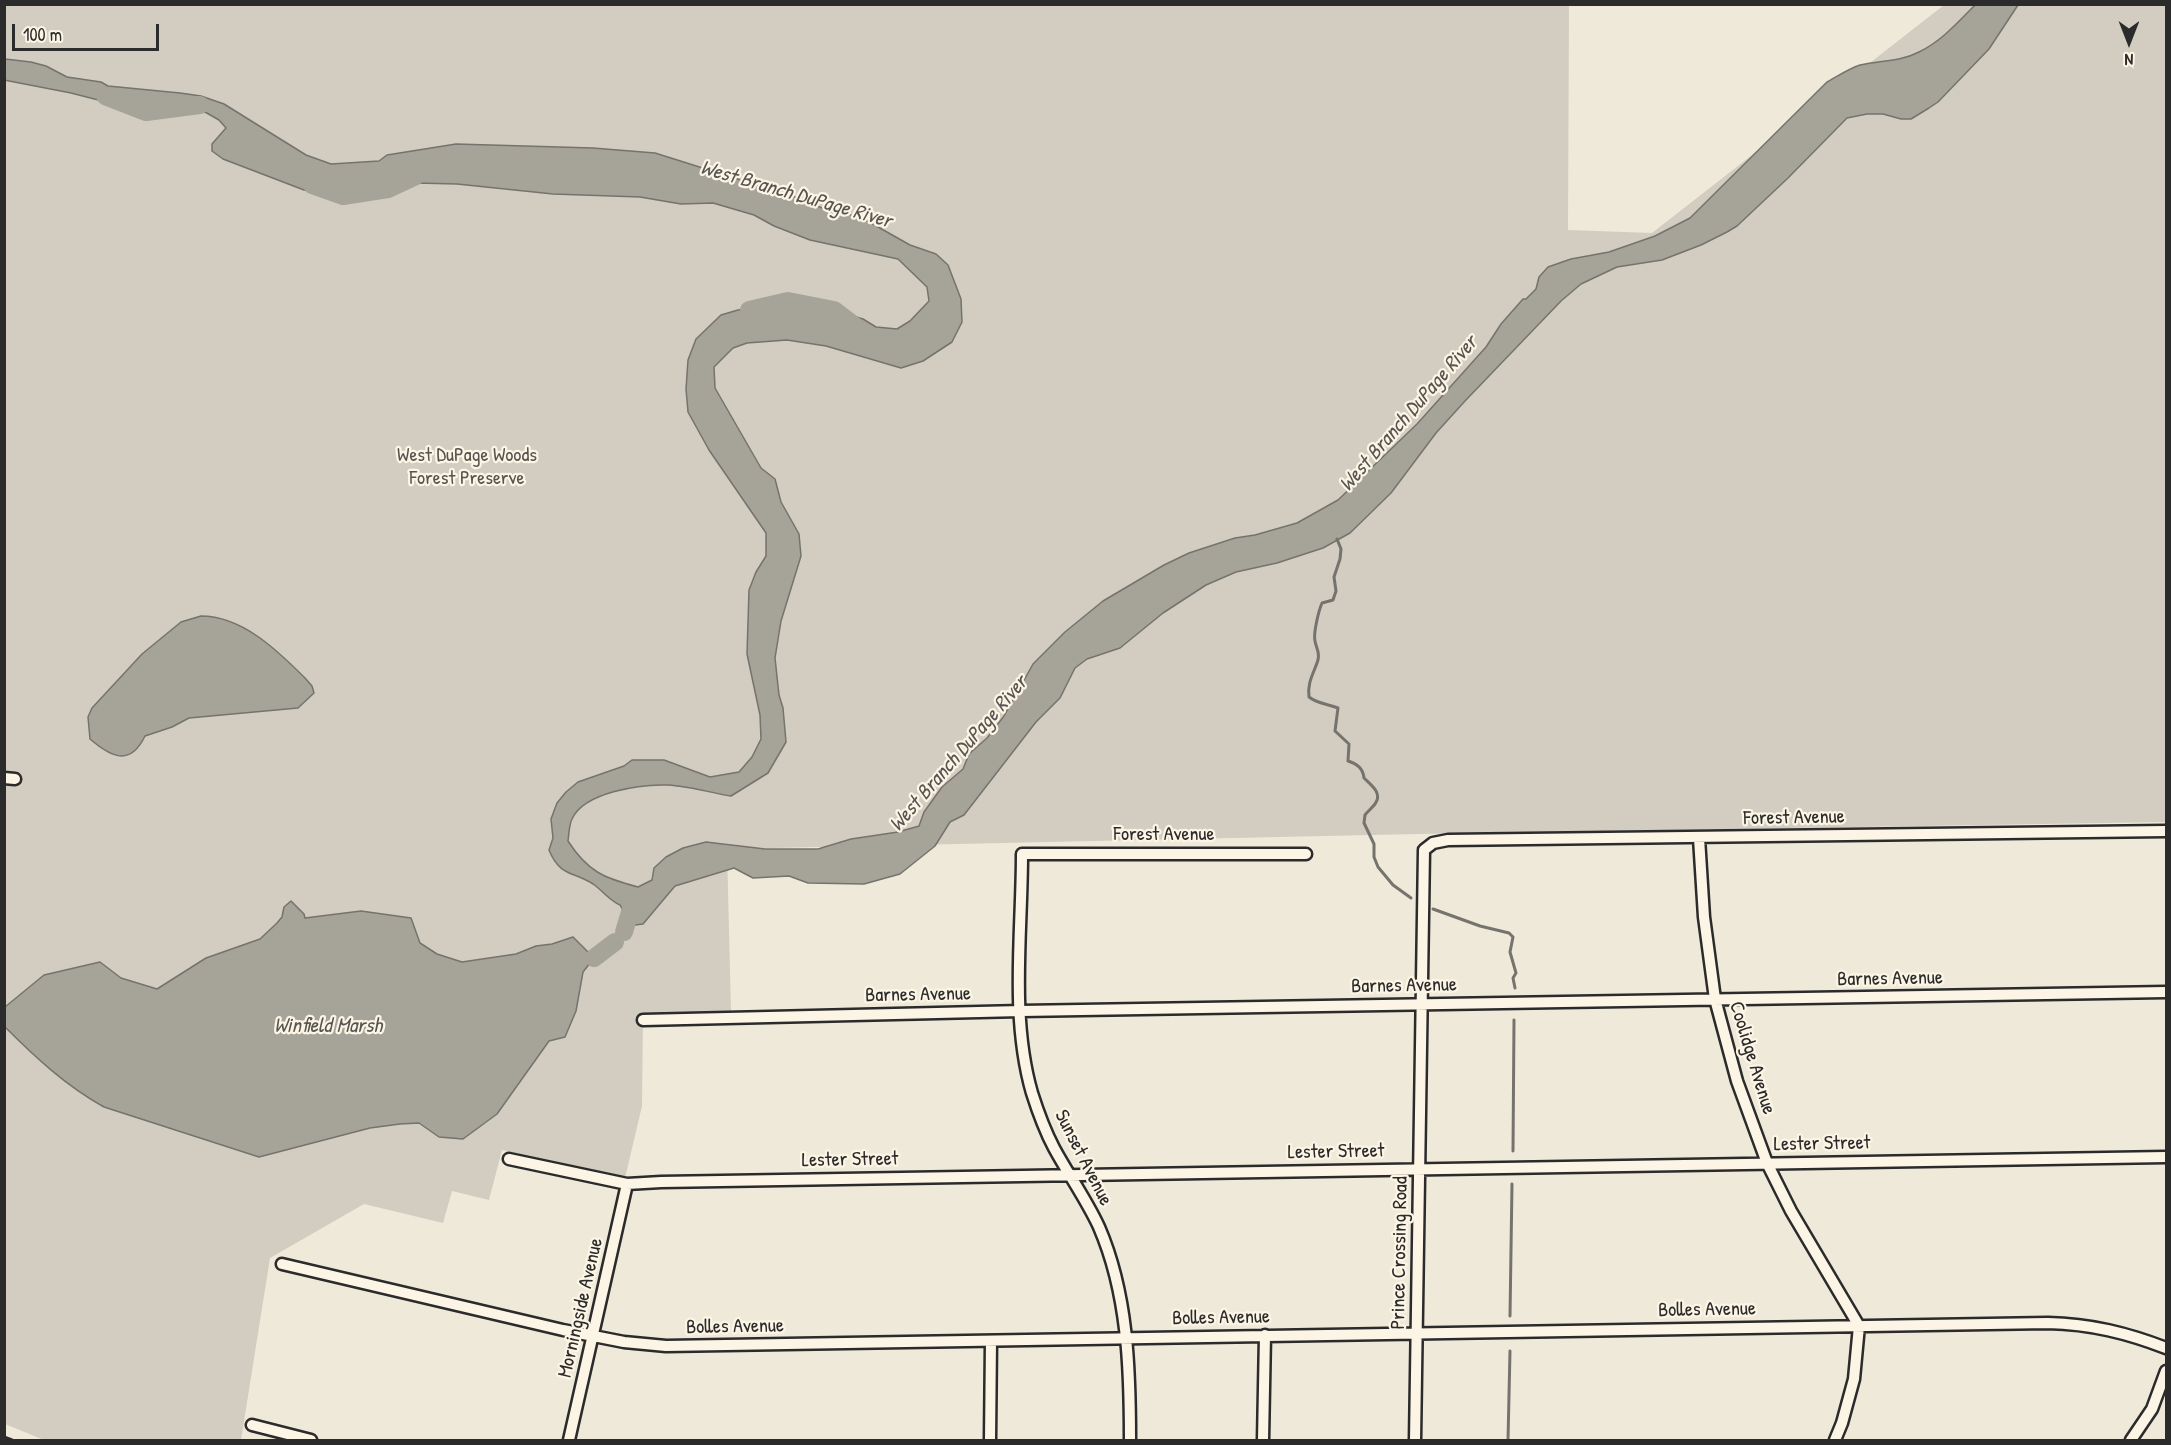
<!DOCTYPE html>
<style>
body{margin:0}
#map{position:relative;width:2171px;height:1445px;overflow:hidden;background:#efe9da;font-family:"Patrick Hand",sans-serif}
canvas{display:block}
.frame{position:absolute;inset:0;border:6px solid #2b2b2b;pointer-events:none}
.north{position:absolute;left:2099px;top:12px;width:60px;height:60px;-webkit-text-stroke:4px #fcf5e5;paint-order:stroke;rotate:180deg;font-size:16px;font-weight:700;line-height:24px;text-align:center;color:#2b2b2b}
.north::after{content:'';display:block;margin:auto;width:21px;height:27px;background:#2b2b2b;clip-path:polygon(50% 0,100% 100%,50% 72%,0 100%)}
.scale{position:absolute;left:12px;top:24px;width:147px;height:27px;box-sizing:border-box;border:3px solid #2b2b2b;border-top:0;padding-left:8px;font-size:18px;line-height:21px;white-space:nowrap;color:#2b2b2b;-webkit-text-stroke:4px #fcf5e5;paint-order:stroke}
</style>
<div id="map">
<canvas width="2171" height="1445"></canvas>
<div class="frame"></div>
<div class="north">N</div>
<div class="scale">100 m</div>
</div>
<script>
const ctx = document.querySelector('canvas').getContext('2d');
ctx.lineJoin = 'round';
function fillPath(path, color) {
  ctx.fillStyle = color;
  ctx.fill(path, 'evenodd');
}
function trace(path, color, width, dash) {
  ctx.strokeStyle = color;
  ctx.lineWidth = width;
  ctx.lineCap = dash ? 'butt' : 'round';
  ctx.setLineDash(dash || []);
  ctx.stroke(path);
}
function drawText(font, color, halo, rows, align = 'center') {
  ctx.font = font + ' "Patrick Hand",sans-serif';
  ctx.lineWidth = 4.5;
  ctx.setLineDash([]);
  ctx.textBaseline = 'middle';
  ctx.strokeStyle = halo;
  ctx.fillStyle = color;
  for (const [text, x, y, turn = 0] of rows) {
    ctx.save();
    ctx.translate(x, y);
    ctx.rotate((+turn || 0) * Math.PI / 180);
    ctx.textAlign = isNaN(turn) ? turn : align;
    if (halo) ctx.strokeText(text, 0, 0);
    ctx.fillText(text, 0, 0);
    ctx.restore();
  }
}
fillPath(new Path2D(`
 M5,5H1569L1568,230L1652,233L1944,5H2166V822L1417,834L727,849L731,1012L643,1015L642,1106L625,1178L502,1150L489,1200L452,1191L443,1223L364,1204L270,1258L241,1440H44L5,1424Z`), '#d2cdc0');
const water = new Path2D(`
 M1976,4L2018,5L1989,49L1938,102L1929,108L1911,119H1901L1883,114H1867L1847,118L1788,178L1737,226L1727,232L1701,245L1662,260L1617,267L1581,284L1561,301L1465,401L1436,433L1391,493L1350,533L1323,548L1277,563L1236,572L1206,585L1163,613L1120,648L1087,659L1075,668L1060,698L1036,722L964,815L950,822L935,846L900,874L864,884L808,883L789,876L753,878L734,868L675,886L643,924L635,925L628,919L620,905C609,900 603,891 593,884C573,871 560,877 549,850L553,838L551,819L557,803L566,792L578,782L624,766L632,760H664L710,777L739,772L752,757L761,739L760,715L747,654L749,590L756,572L766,556V533L709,450L688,412L686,389L688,360L696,339L721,315L738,310L772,305L836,311L863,319L876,327L897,329L910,321L929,301L927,287L898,259L810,240L774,226L754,215L713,203L681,204L640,197L553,194L457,184L416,183L329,193L304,190L223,159L212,151V144L226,128L219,120L205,112L163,106L114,104L71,93L4,80L5,59L31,62L46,66L67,77L101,82L108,86L180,93L201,96L224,104L306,155L331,164L379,161L387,155L456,144L593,148L655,153L798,198L827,210L856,216L871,223L910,245L936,254L948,265L961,299L962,322L952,342L923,361L901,368L826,346L787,340L747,343L733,348L714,367L715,388L719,395L761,468L775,479L781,502L799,534L801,556L781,621L775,658L779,695L783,708L786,742L768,773L731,796C711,793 689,786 668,785C641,784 584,792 572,819C569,825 569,834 568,841C588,872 604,878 638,887L652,880L654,868L666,857L683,848L706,842L765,849H818L851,839L898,832L919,826L924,812L942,787L963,769L969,754L987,738L1004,716L1033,664L1065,632L1103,601L1164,565L1189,553L1235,538L1255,535L1297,523L1338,500L1417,424L1486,347L1501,324L1523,299H1526L1536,289L1539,277L1548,267L1571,259L1609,252L1655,236L1690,218L1827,82C1838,76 1848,69 1860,65C1880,60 1900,62 1919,52C1942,41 1958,22 1976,4Z
 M201,616C242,616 277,650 305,678L312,686L314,693L298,708L189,718L172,727L145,736C130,767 111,757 90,739L88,717L92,708L142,654L181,622Z
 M291,901L304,914L305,918L361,911L411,918L420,943L437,954L462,962L516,954L536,946L552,944L573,937L594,958L583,972L576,1011L565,1037L549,1041L497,1114L463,1139L439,1137L419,1123L400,1124L370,1128L259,1157L104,1107C66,1086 35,1057 5,1027V1007L44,975L100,962L121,978L157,989L206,958L260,939L277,923L282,917L284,907Z`);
fillPath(water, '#a6a399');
trace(water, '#75736d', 1.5);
trace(new Path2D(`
 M1337,539L1341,549L1340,559L1334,577L1336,591L1333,600L1322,603C1319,610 1313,633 1315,641C1316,648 1320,652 1318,660C1314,673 1307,682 1309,697C1318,704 1328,704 1338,708L1335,731L1349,744L1348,761C1357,764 1363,768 1364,778C1371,785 1383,793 1375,804C1372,808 1368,811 1365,815L1364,823L1374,844V857L1378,867L1393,885L1411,898
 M1433,909L1480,926L1509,933L1513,937L1510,952L1516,973L1513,978L1515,988
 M1513,1151L1514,1020
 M1510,1316L1512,1184
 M1508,1440L1510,1351`), '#75736d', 3);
trace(new Path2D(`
 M105,96L146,112L200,105
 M312,185L343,196L388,189L416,176
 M749,310L788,301L834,310L855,326
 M624,932L633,902
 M594,958L615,942`), '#a6a399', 18);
const minor = new Path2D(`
 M4,778L15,779
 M1699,838L1704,917L1715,999L1737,1081L1767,1163L1791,1211L1859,1326L1854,1379L1842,1423L1835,1440
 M643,1020L1021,1011L2166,992
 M509,1159L627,1184L661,1182L2166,1157
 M282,1264L563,1330L624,1342L666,1346L2048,1323C2091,1324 2127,1333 2166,1348
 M252,1425L311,1440
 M569,1440L627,1184
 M990,1440L991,1341
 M1130,1440C1130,1369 1128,1294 1099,1227C1086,1199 1068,1174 1054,1148C1045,1131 1038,1112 1032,1093C1010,1017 1022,933 1022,854H1306
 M1263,1440L1265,1335
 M1415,1440L1424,850L1433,843L1448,840L2166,831
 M2131,1440L2152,1409L2166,1371`);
trace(minor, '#2b2b2b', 15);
trace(minor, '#fcf5e5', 10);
trace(new Path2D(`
 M4,1437L12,1440`), '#2b2b2b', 3);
drawText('20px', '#555450', '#fcf5e5', [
 ["West DuPage Woods",467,456],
 ["Forest Preserve",467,479]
]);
drawText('20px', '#2b2b2b', '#fcf5e5', [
 ["Forest Avenue",1794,818,-1],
 ["Forest Avenue",1164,835],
 ["Barnes Avenue",1890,979,-1],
 ["Barnes Avenue",1404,986,-1],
 ["Barnes Avenue",918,995,-1],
 ["Coolidge Avenue",1752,1058,73],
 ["Lester Street",1822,1144,-1],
 ["Lester Street",1336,1152,-1],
 ["Sunset Avenue",1083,1158,63],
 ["Lester Street",850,1160,-1],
 ["Prince Crossing Road",1400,1253,-89],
 ["Morningside Avenue",581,1308,-77],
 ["Bolles Avenue",1707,1310,-1],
 ["Bolles Avenue",1221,1318,-1],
 ["Bolles Avenue",735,1327,-1]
]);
drawText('italic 21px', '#565552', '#fcf5e5', [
 ["West Branch DuPage River",796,195,16],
 ["West Branch DuPage River",1409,414,-49],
 ["West Branch DuPage River",959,754,-49],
 ["Winfield Marsh",328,1026]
]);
</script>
